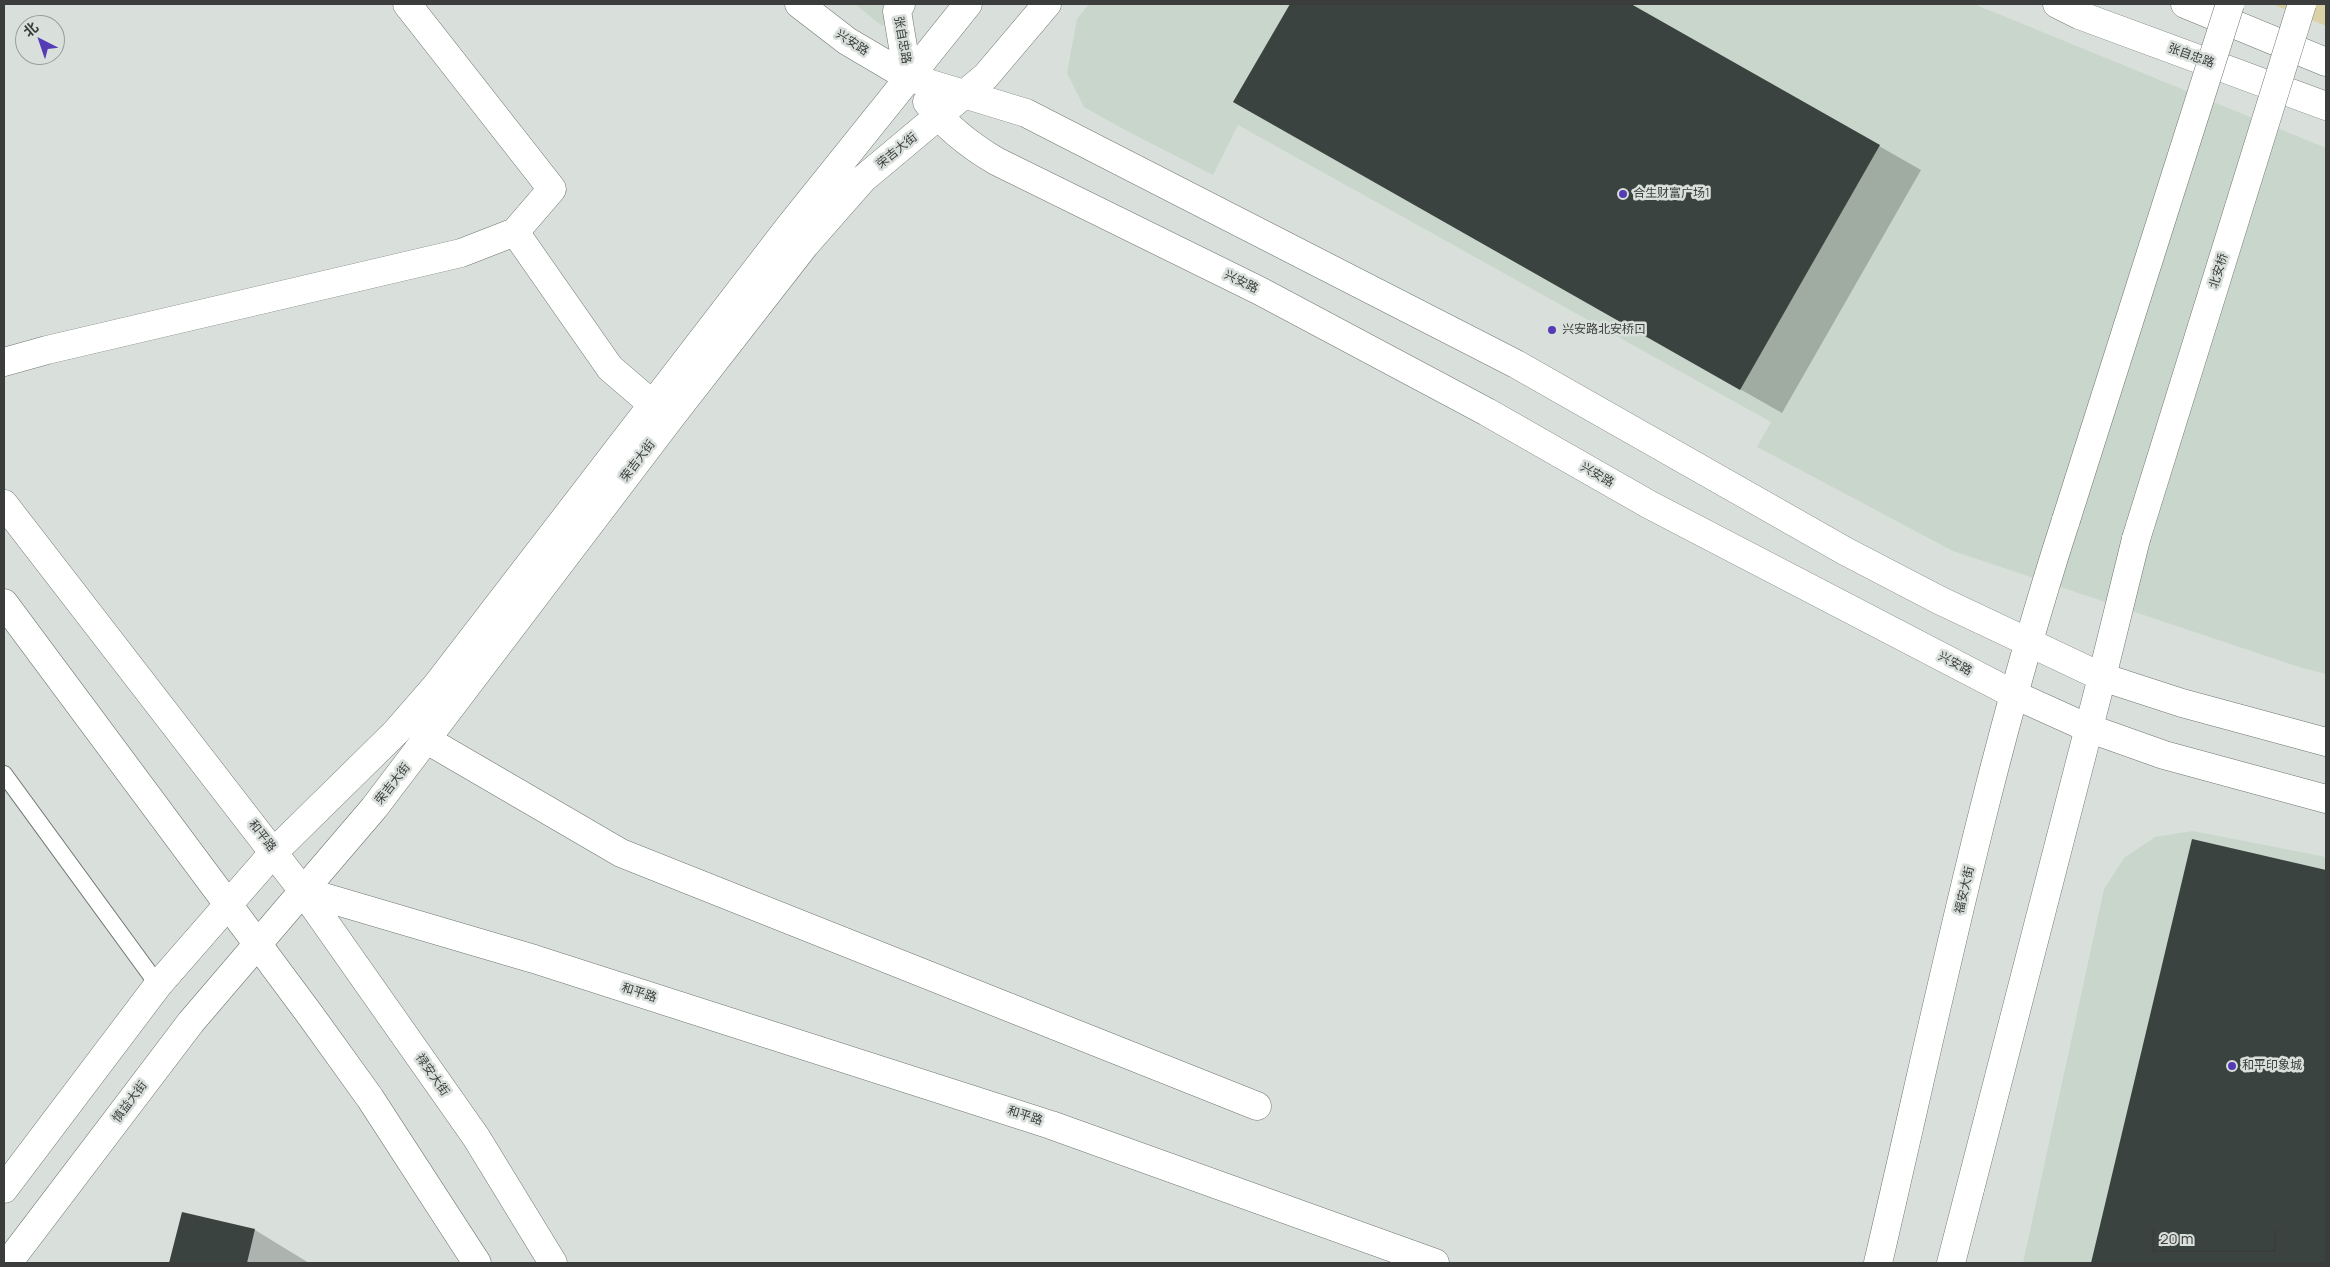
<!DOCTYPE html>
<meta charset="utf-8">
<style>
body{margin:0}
#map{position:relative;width:2330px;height:1267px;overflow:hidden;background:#d9e0db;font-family:Manrope,"Noto Sans SC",sans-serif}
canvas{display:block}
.frame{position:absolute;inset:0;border:5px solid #3a3d3b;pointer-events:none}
.north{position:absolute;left:15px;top:15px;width:50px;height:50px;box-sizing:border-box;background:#d9e0db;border:1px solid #999f9b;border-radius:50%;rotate:319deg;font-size:14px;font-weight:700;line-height:20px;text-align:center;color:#3a3d3b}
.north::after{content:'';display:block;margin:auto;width:18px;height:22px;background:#563cb4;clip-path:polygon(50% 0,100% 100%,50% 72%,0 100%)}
.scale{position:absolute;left:2152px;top:1230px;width:124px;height:22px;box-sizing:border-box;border:2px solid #3a3d3b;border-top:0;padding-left:6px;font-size:15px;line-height:18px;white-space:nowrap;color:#3a3d3b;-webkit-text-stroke:4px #d9e0db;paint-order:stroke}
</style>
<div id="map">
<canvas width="2330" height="1267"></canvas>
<div class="frame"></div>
<div class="north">北</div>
<div class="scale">20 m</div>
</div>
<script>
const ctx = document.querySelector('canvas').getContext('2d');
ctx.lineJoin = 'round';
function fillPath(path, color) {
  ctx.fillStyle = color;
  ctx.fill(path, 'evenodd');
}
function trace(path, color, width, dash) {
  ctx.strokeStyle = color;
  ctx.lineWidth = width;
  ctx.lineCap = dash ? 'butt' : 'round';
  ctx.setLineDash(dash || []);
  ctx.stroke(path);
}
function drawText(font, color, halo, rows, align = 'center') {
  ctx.font = font + ' Manrope,"Noto Sans SC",sans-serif';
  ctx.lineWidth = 5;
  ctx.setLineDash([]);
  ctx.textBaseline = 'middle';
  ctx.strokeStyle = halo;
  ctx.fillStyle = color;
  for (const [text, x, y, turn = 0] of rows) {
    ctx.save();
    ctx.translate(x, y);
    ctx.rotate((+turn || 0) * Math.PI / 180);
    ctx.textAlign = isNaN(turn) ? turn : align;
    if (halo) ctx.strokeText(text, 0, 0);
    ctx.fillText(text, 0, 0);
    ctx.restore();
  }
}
fillPath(new Path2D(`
 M855,4H900L882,26Z
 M1089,4H1974L2326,148V674L2302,668L1953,551L1757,447L1771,422L1238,125L1213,175L1125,130L1084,107L1067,73L1077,19Z
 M2193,831L2326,857V1263H2023L2104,889L2124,858L2155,837Z`), '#c9d6cb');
fillPath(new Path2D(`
 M2272,4H2326V26Z`), '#dbd1a7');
fillPath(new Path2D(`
 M1291,4H1630L1921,170L1782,413L1235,102Z
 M2193,841L2326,871V1263H2092Z
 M182,1213L255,1230L309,1263H170Z`), '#0003');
fillPath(new Path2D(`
 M1290,4H1631L1880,145L1740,390L1233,102Z
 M2192,839L2326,870V1263H2091Z
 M182,1212L255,1229L247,1263H169Z`), '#3b4341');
const service = new Path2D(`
 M4,774L158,985`);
const minor = new Path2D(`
 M901,4L897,11L908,77
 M515,232L610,368L652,404
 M4,362L47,350L461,253L515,232L552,189L407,4
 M427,740L621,853L1257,1106
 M303,891L534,959L1051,1125L1435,1263`);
const tertiary = new Path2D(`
 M799,4L847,41L908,77L1026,113L1516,364L1845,551L1939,600L2028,642
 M2057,4L2079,15L2326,106
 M2185,4L2326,62
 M927,102C946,127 969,145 996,161L1260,291L1487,412L1650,505L2015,695
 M4,1189L158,985L274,852L396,732L436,686L789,227L968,4
 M8,1263L191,1022L374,808L671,417L805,245L863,179L986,76L1047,4`);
const secondary = new Path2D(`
 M4,504L303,891L476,1137L553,1263
 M4,603L311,1016L370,1098L477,1263
 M2028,642L2102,677L2182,703L2326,742
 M2015,695L2088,728L2164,755L2326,799
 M1878,1263C1936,1015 1987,763 2066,520
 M1951,1263L2102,677L2136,539`);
trace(service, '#6f7671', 18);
trace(minor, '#6f7671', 29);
trace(tertiary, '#6f7671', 29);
trace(secondary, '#6f7671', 29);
trace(service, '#fff', 16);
trace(minor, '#fff', 28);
trace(tertiary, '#fff', 28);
trace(secondary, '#fff', 28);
const secondaryBridge = new Path2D(`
 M2066,520L2230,4
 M2136,539L2302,4`);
trace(secondaryBridge, '#6f7671', 29, []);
trace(secondaryBridge, '#fff', 28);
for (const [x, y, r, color] of [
 [1623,194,5,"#563cb4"],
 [1552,330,5,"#563cb4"],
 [2232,1066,5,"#563cb4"]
]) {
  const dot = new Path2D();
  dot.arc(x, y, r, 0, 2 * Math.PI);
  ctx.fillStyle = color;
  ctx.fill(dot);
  trace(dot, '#d9e0db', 2);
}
drawText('12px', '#3a3d3b', '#d9e0db', [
 ["张自忠路",902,40,80],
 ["兴安路",852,43,33],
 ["张自忠路",2191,56,20],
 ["荣吉大街",897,151,-39],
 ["北安桥",2219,271,-73],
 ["兴安路",1241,282,26],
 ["荣吉大街",638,461,-53],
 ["兴安路",1597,475,30],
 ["兴安路",1955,664,28],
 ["荣吉大街",393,784,-52],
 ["和平路",262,836,52],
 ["福安大街",1965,890,-77],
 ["和平路",639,993,18],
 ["禄安大街",432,1075,55],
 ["慎益大街",130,1102,-53],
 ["和平路",1025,1116,18]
]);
drawText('12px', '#3a3d3b', '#d9e0db', [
 ["合生财富广场1",1633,194],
 ["兴安路北安桥口",1562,330],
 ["和平印象城",2242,1066]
], 'left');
</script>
